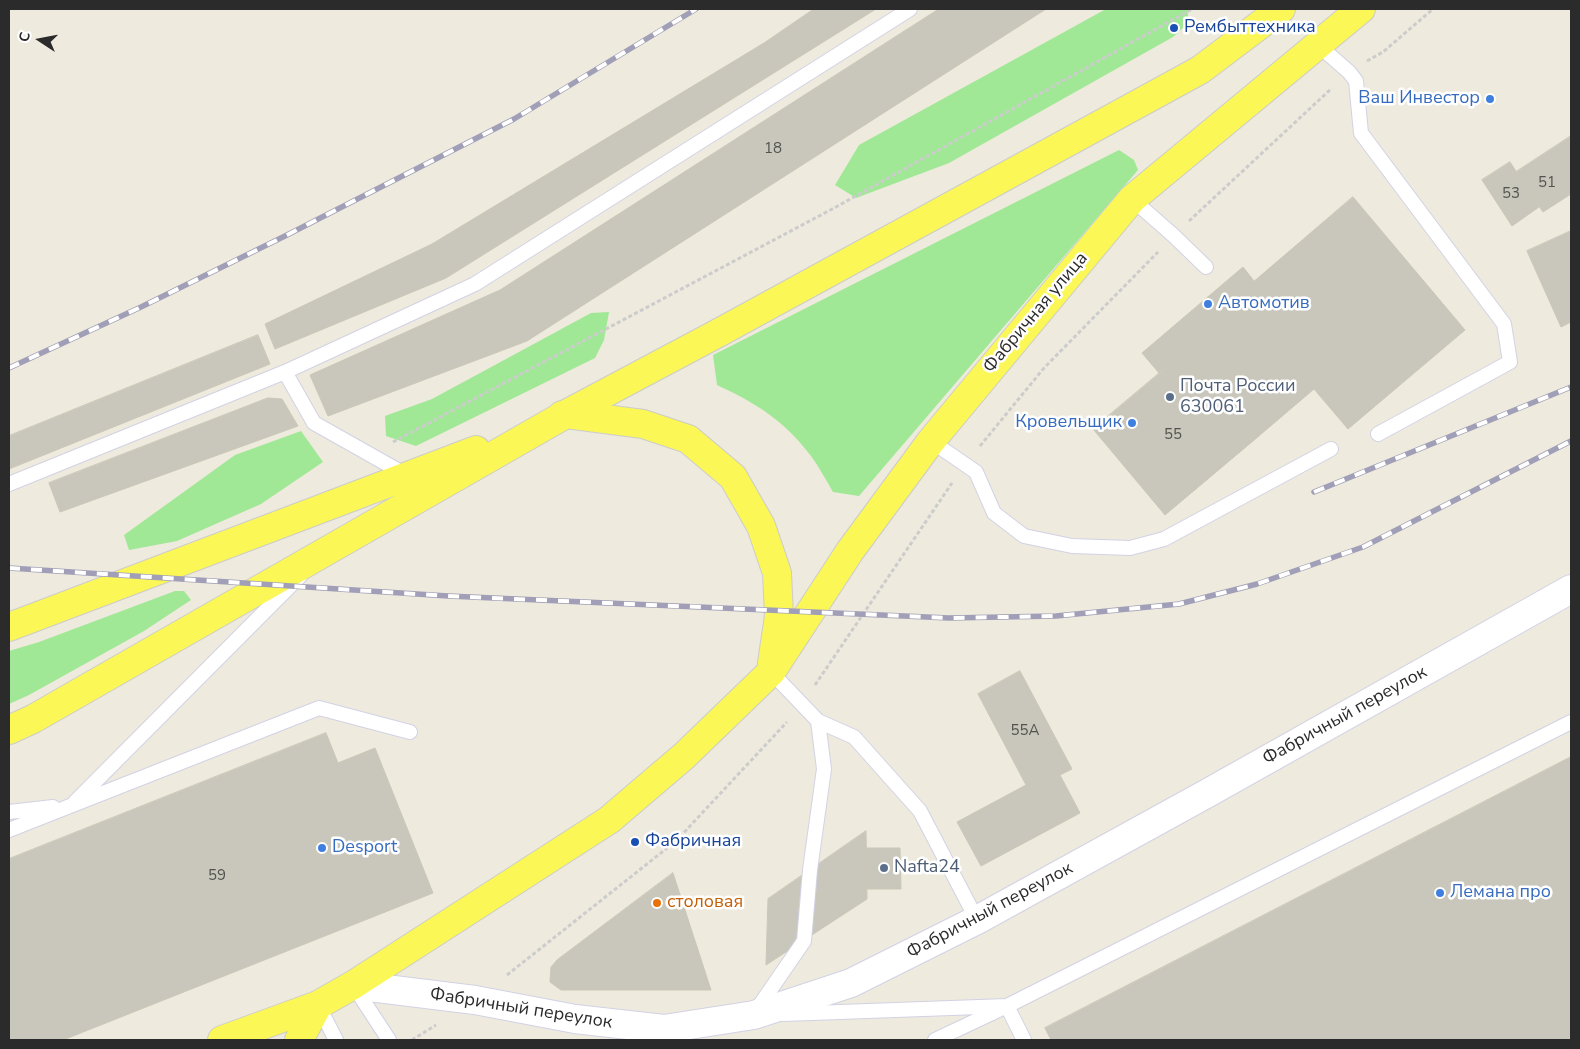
<!DOCTYPE html>
<meta charset="utf-8">
<style>
body{margin:0}
#map{position:relative;width:1580px;height:1049px;overflow:hidden;background:#eeeadd;font-family:"Nunito Sans",sans-serif}
canvas{display:block}
.frame{position:absolute;inset:0;border:10px solid #2b2b2b;pointer-events:none}
.north{position:absolute;left:15px;top:15px;width:50px;height:50px;-webkit-text-stroke:4px #fff;paint-order:stroke;rotate:281deg;font-size:14px;font-weight:700;line-height:20px;text-align:center;color:#2b2b2b}
.north::after{content:'';display:block;margin:auto;width:18px;height:22px;background:#2b2b2b;clip-path:polygon(50% 0,100% 100%,50% 72%,0 100%)}
</style>
<div id="map">
<canvas width="1580" height="1049"></canvas>
<div class="frame"></div>
<div class="north">С</div>
</div>
<script>
const ctx = document.querySelector('canvas').getContext('2d');
ctx.lineJoin = 'round';
function fillPath(path, color) {
  ctx.fillStyle = color;
  ctx.fill(path, 'evenodd');
}
function trace(path, color, width, dash) {
  ctx.strokeStyle = color;
  ctx.lineWidth = width;
  ctx.lineCap = dash ? 'butt' : 'round';
  ctx.setLineDash(dash || []);
  ctx.stroke(path);
}
function drawText(font, color, halo, rows, align = 'center') {
  ctx.font = font + ' "Nunito Sans",sans-serif';
  ctx.lineWidth = 5;
  ctx.setLineDash([]);
  ctx.textBaseline = 'middle';
  ctx.strokeStyle = halo;
  ctx.fillStyle = color;
  for (const [text, x, y, turn = 0] of rows) {
    ctx.save();
    ctx.translate(x, y);
    ctx.rotate((+turn || 0) * Math.PI / 180);
    ctx.textAlign = isNaN(turn) ? turn : align;
    if (halo) ctx.strokeText(text, 0, 0);
    ctx.fillText(text, 0, 0);
    ctx.restore();
  }
}
fillPath(new Path2D(`
 M1106,9H1187L1189,22L1173,37L949,163L856,198L835,185L859,145Z
 M1119,150L1134,160L1138,170L859,496L833,492C826,480 819,467 811,456C785,421 756,403 717,385L713,355Z
 M609,312L604,340L595,358L416,446L386,436L385,416L432,399L591,313Z
 M301,431L323,462L261,504L177,541L129,550L124,535L235,455Z
 M175,591H184L191,600L144,631L29,695L9,704V651L39,642Z`), '#a0e896');
const building = new Path2D(`
 M814,9H876L446,278L275,349L265,324L432,244L764,43Z
 M939,9H1046L527,341L328,416L310,375L500,290Z
 M1571,136V194L1543,212L1516,172Z
 M1510,162L1539,207L1512,226L1482,180Z
 M1353,197L1465,330L1348,429L1314,389L1253,441L1181,355L1159,373L1142,353L1243,267L1254,281Z
 M1571,231V322L1561,327L1527,251Z
 M258,335L270,364L9,469V436Z
 M1181,355L1253,441L1165,515L1093,429Z
 M268,398L282,399L298,426L60,512L49,483Z
 M1020,671L1072,769L1060,775L1080,813L981,866L957,822L1026,785L978,694Z
 M326,733L338,763L375,748L433,893L63,1040H9V859Z
 M1571,757V1040H1051L1045,1028Z
 M866,831L867,899L766,965L768,899Z
 M866,848H900L901,889H867Z
 M673,873L711,990H561L550,982L551,967L557,960Z`);
fillPath(building, '#c9c7bc');
trace(building, '#cac7b6', 1);
const service = new Path2D(`
 M1317,44L1349,72L1356,81L1361,133L1504,324L1510,362L1378,434
 M1132,199L1174,236L1206,267
 M285,372L314,423L408,476
 M931,441L976,472L994,513L1024,536L1072,546L1130,548L1164,539L1331,449
 M9,484L285,372L475,284L910,9
 M771,672L818,721L854,737L920,811L977,920
 M75,802L300,576
 M9,812L53,807
 M9,830L319,708L410,732
 M353,985L389,1040
 M318,1005L336,1040
 M755,1012L804,941L810,870L824,769L818,721
 M784,1014L1007,1006L1571,722
 M935,1040L1007,1006L1024,1040`);
const minor = new Path2D(`
 M353,985L475,1000L575,1019L664,1029L754,1015L851,983L977,920L1206,794L1571,589`);
const primary = new Path2D(`
 M562,415L566,414L643,424L688,439L733,477L761,526L777,573L779,616L772,663
 M9,627L476,450
 M9,730L33,719L566,414L722,331L1200,70L1281,9
 M222,1040L318,1005L353,985L609,820L684,756L771,672L850,551L931,441L1132,199L1361,9
 M299,1040L318,1005`);
trace(service, '#d2d2e5', 16);
trace(minor, '#d2d2e5', 30);
trace(primary, '#ccc', 30);
trace(new Path2D(`
 M1367,61L1383,52L1433,9
 M1189,221L1332,88
 M393,442L836,207L1192,9
 M980,446L1044,368L1158,252
 M815,685L952,483
 M507,975L676,841L787,722
 M412,1040L436,1025`), '#ccc', 3, [4, 2.5]);
trace(service, '#fff', 14);
trace(minor, '#fff', 28);
trace(primary, '#faf756', 28);
const rail = new Path2D(`
 M9,368L141,307L287,235L514,119L696,9
 M1314,492L1571,387
 M9,568L448,596L949,618L1056,616L1179,604L1257,584L1363,547L1571,441`);
trace(rail, '#a09fb7', 5.5);
trace(rail, '#fff', 4, [11]);
for (const [x, y, r, color] of [
 [1174,28,5,"#1a4fb4"],
 [1490,99,5,"#3f7fe0"],
 [1208,304,5,"#3f7fe0"],
 [1170,397,5,"#5c6f8a"],
 [1132,423,5,"#3f7fe0"],
 [635,842,5,"#1a4fb4"],
 [322,848,5,"#3f7fe0"],
 [884,868,5,"#5c6f8a"],
 [1440,893,5,"#3f7fe0"],
 [657,903,5,"#e8710a"]
]) {
  const dot = new Path2D();
  dot.arc(x, y, r, 0, 2 * Math.PI);
  ctx.fillStyle = color;
  ctx.fill(dot);
  trace(dot, '#fff', 2);
}
drawText('15px', '#52524f', null, [
 ["18",773,149],
 ["51",1547,183],
 ["53",1511,194],
 ["55",1173,435],
 ["55А",1025,731],
 ["59",217,876]
]);
drawText('18px', '#164399', '#fff', [
 ["Рембыттехника",1184,28],
 ["Фабричная",645,842]
], 'left');
drawText('18px', '#366cbe', '#fff', [
 ["Ваш Инвестор",1480,99,"right"],
 ["Автомотив",1218,304],
 ["Кровельщик",1122,423,"right"],
 ["Desport",332,848],
 ["Лемана про",1450,893]
], 'left');
drawText('18px', '#2b2b2b', '#fff', [
 ["Фабричная улица",1036,313,-50],
 ["Фабричный переулок",1345,716,-29],
 ["Фабричный переулок",990,911,-28],
 ["Фабричный переулок",521,1009,9]
]);
drawText('18px', '#4e5e75', '#fff', [
 ["Почта России",1180,387],
 ["630061",1180,408],
 ["Nafta24",894,868]
], 'left');
drawText('18px', '#c56008', '#fff', [
 ["столовая",667,903]
], 'left');
</script>
